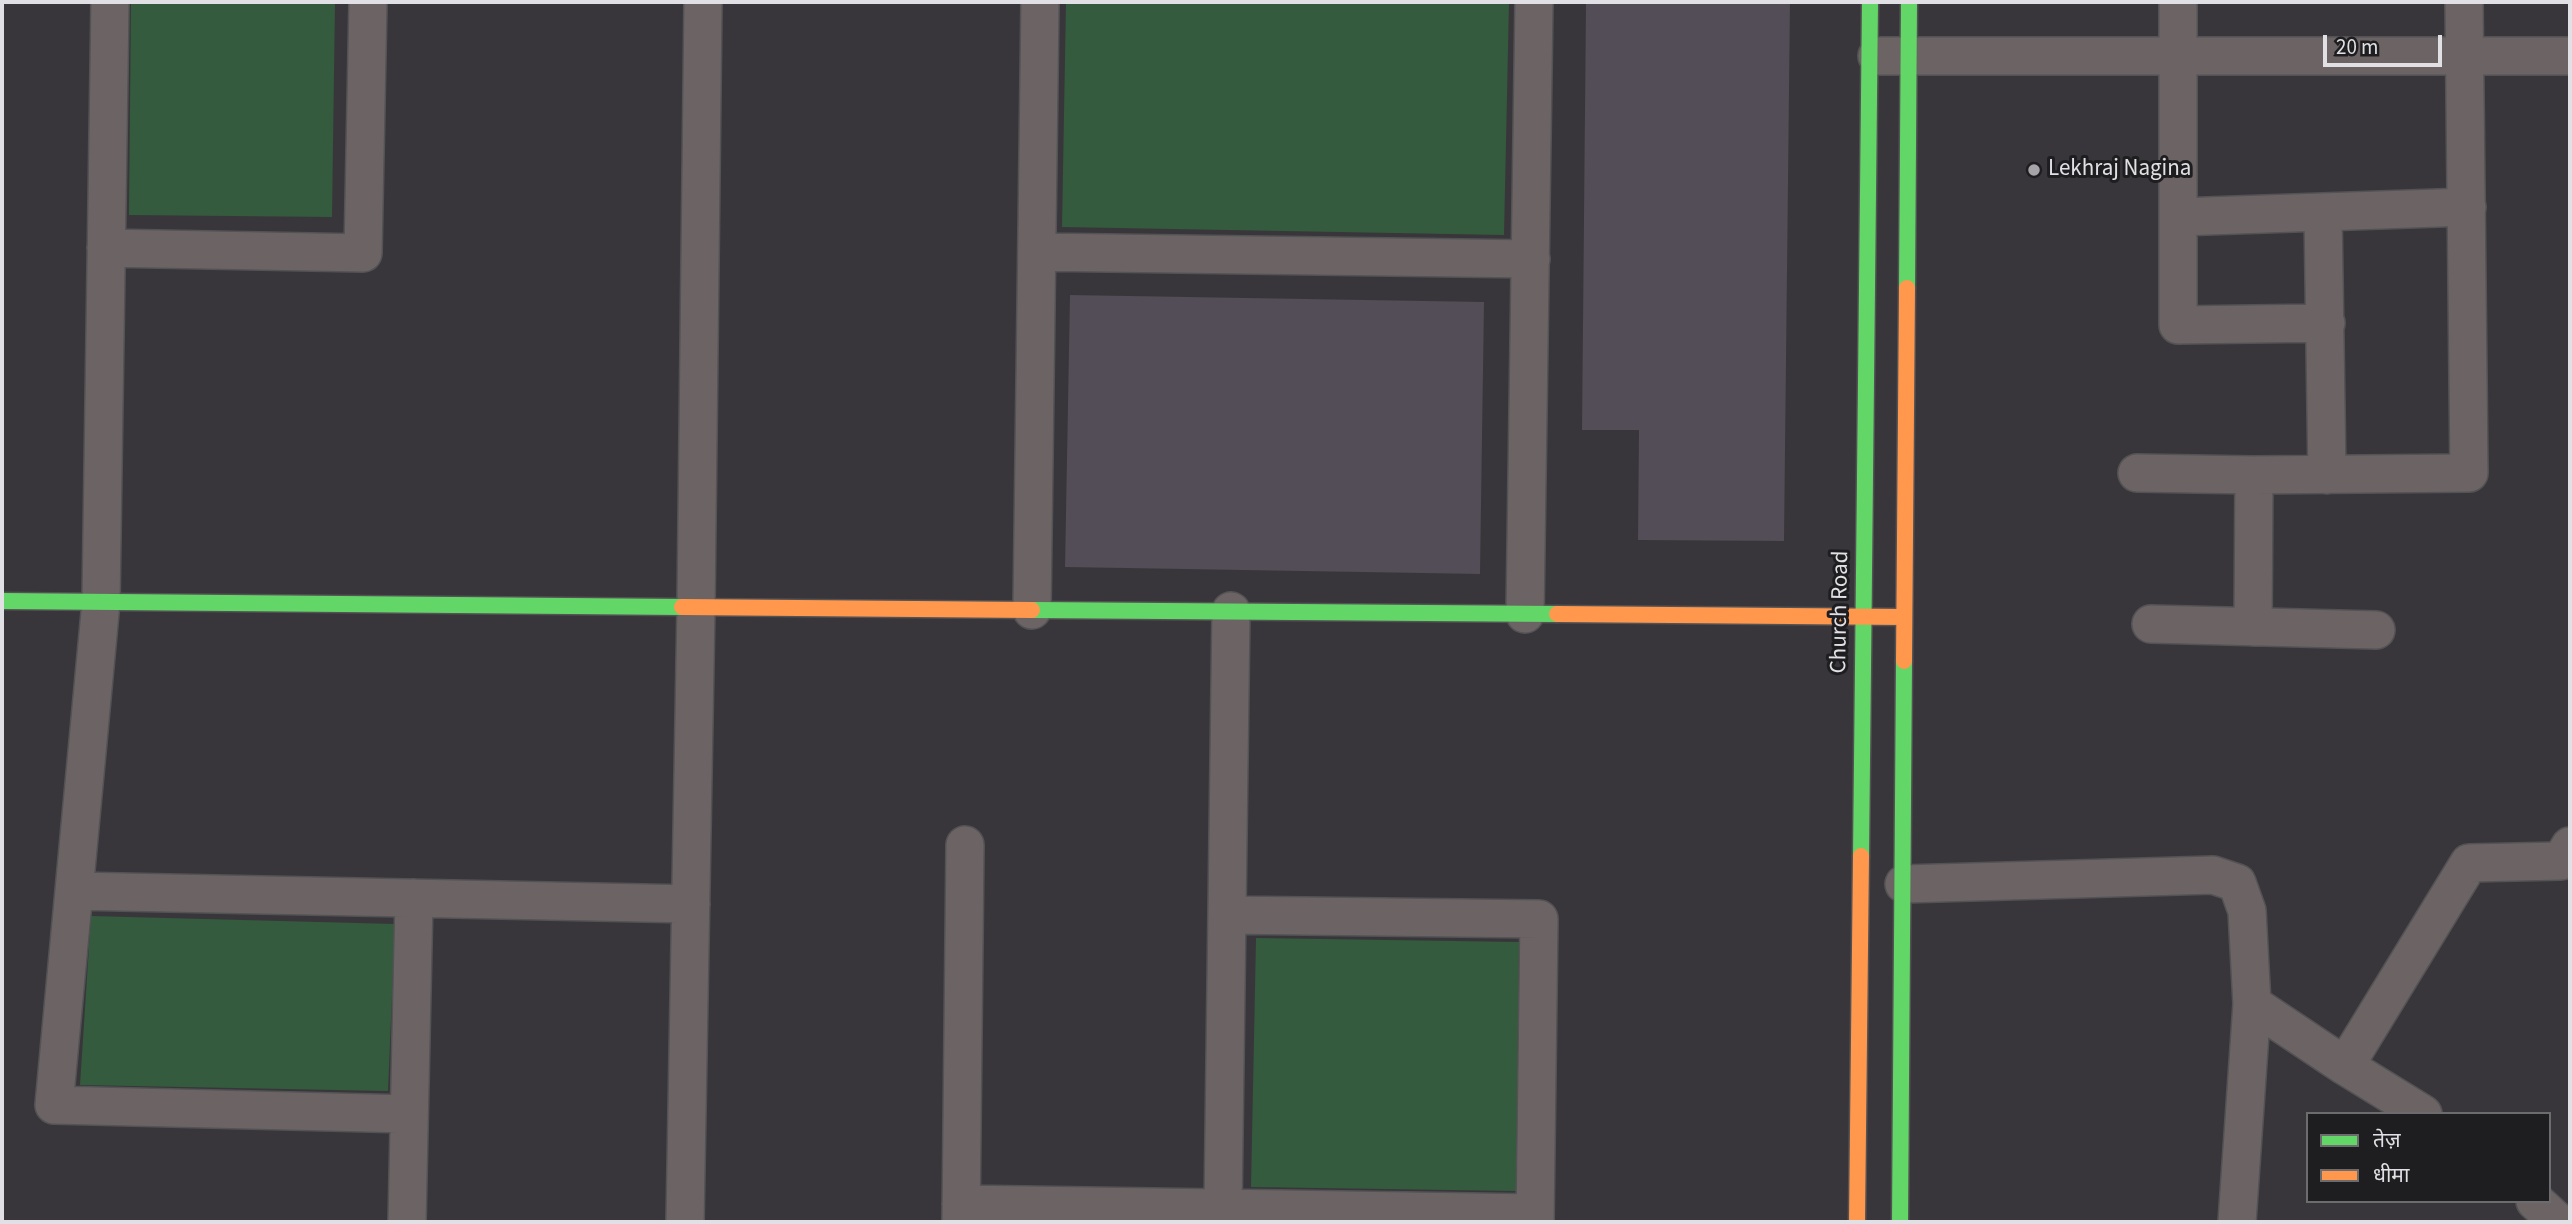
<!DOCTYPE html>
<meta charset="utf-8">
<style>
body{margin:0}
#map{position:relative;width:2572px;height:1224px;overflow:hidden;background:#38363a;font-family:"Source Sans 3","Noto Sans Devanagari",sans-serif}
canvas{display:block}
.frame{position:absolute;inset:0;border:4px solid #e1e0e4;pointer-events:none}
.legend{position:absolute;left:2306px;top:1112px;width:245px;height:91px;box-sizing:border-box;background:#1e1d20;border:2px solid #6c6b6e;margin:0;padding:9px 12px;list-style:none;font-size:21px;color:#e1e0e4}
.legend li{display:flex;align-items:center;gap:14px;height:35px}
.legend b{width:35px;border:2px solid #6c6b6e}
.scale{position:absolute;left:2323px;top:35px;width:119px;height:32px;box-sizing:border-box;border:4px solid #e1e0e4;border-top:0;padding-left:9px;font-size:21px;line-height:24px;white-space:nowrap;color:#e1e0e4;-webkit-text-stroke:5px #1e1d20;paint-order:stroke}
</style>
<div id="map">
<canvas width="2572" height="1224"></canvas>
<div class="frame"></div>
<ul class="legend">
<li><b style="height:9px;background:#63d668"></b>तेज़</li>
<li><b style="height:9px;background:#ff974d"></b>धीमा</li>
</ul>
<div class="scale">20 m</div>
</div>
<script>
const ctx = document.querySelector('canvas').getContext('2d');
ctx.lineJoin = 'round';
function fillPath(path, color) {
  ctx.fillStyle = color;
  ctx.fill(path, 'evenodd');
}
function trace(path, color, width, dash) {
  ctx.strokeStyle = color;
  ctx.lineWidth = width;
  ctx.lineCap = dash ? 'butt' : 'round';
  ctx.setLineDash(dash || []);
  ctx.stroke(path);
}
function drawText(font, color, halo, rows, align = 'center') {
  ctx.font = font + ' "Source Sans 3",sans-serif';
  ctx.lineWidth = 6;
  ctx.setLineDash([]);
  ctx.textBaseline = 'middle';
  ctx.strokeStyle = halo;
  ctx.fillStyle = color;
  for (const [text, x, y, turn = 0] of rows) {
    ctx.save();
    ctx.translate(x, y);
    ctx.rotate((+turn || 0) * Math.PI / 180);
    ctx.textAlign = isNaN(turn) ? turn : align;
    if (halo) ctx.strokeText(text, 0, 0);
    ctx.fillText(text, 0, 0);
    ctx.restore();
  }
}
fillPath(new Path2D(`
 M131,2H335L332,217L129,215Z
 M1066,2H1509L1504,235L1062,227Z
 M91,916L395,924L388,1091L80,1085Z
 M1256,938L1519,942L1516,1191L1251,1187Z`), '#345b3e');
fillPath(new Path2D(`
 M1586,2H1790L1784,541L1638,540L1639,430H1582Z
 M1070,295L1484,302L1480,574L1065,567Z`), '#524d56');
const street = new Path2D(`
 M110,2L101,602L54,1105L409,1114
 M2178,2V325L2326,323
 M1877,56H2570
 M2323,213L2327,475
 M2178,217L2467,207
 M106,248L363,253L368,2
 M1037,252L1531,259
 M2137,473L2254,475L2469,473L2464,2
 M1032,610L1040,2
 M1525,614L1534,2
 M2151,624L2376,630
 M2253,627L2254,475
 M1904,884L2213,875L2237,883L2247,911L2252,1004L2237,1222
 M74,891L691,904
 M1227,915L1539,919L1535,1222
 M2252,1004L2345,1066L2423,1114
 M2345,1066L2469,863L2561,861L2570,846
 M2535,1201L2558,1222
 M961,1204L1535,1213
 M1223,1209L1231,611
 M407,1222L414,898
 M685,1222L696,607L703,2
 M961,1222L965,845`);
const fast = new Path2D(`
 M1907,288L1909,2
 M2,601L682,607
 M1032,610L1557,614
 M1861,856L1870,2
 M1900,1222L1904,661`);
const slow = new Path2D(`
 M682,607L1032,610
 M1557,614L1903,617
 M1904,661L1907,288
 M1857,1222L1861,856`);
trace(street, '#535254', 40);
trace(fast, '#535254', 19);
trace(slow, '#535254', 19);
trace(street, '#6c6464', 37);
trace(fast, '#63d668', 16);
trace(slow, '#ff974d', 16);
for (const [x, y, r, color] of [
 [2034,170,7,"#a6a4a8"]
]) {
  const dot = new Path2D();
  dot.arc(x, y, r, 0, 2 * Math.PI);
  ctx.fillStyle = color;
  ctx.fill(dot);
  trace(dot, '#1e1d20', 2.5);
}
drawText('23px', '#e1e0e4', '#1e1d20', [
 ["Lekhraj Nagina",2048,170]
], 'left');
drawText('23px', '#e1e0e4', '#1e1d20', [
 ["Church Road",1841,612,-89]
]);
</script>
